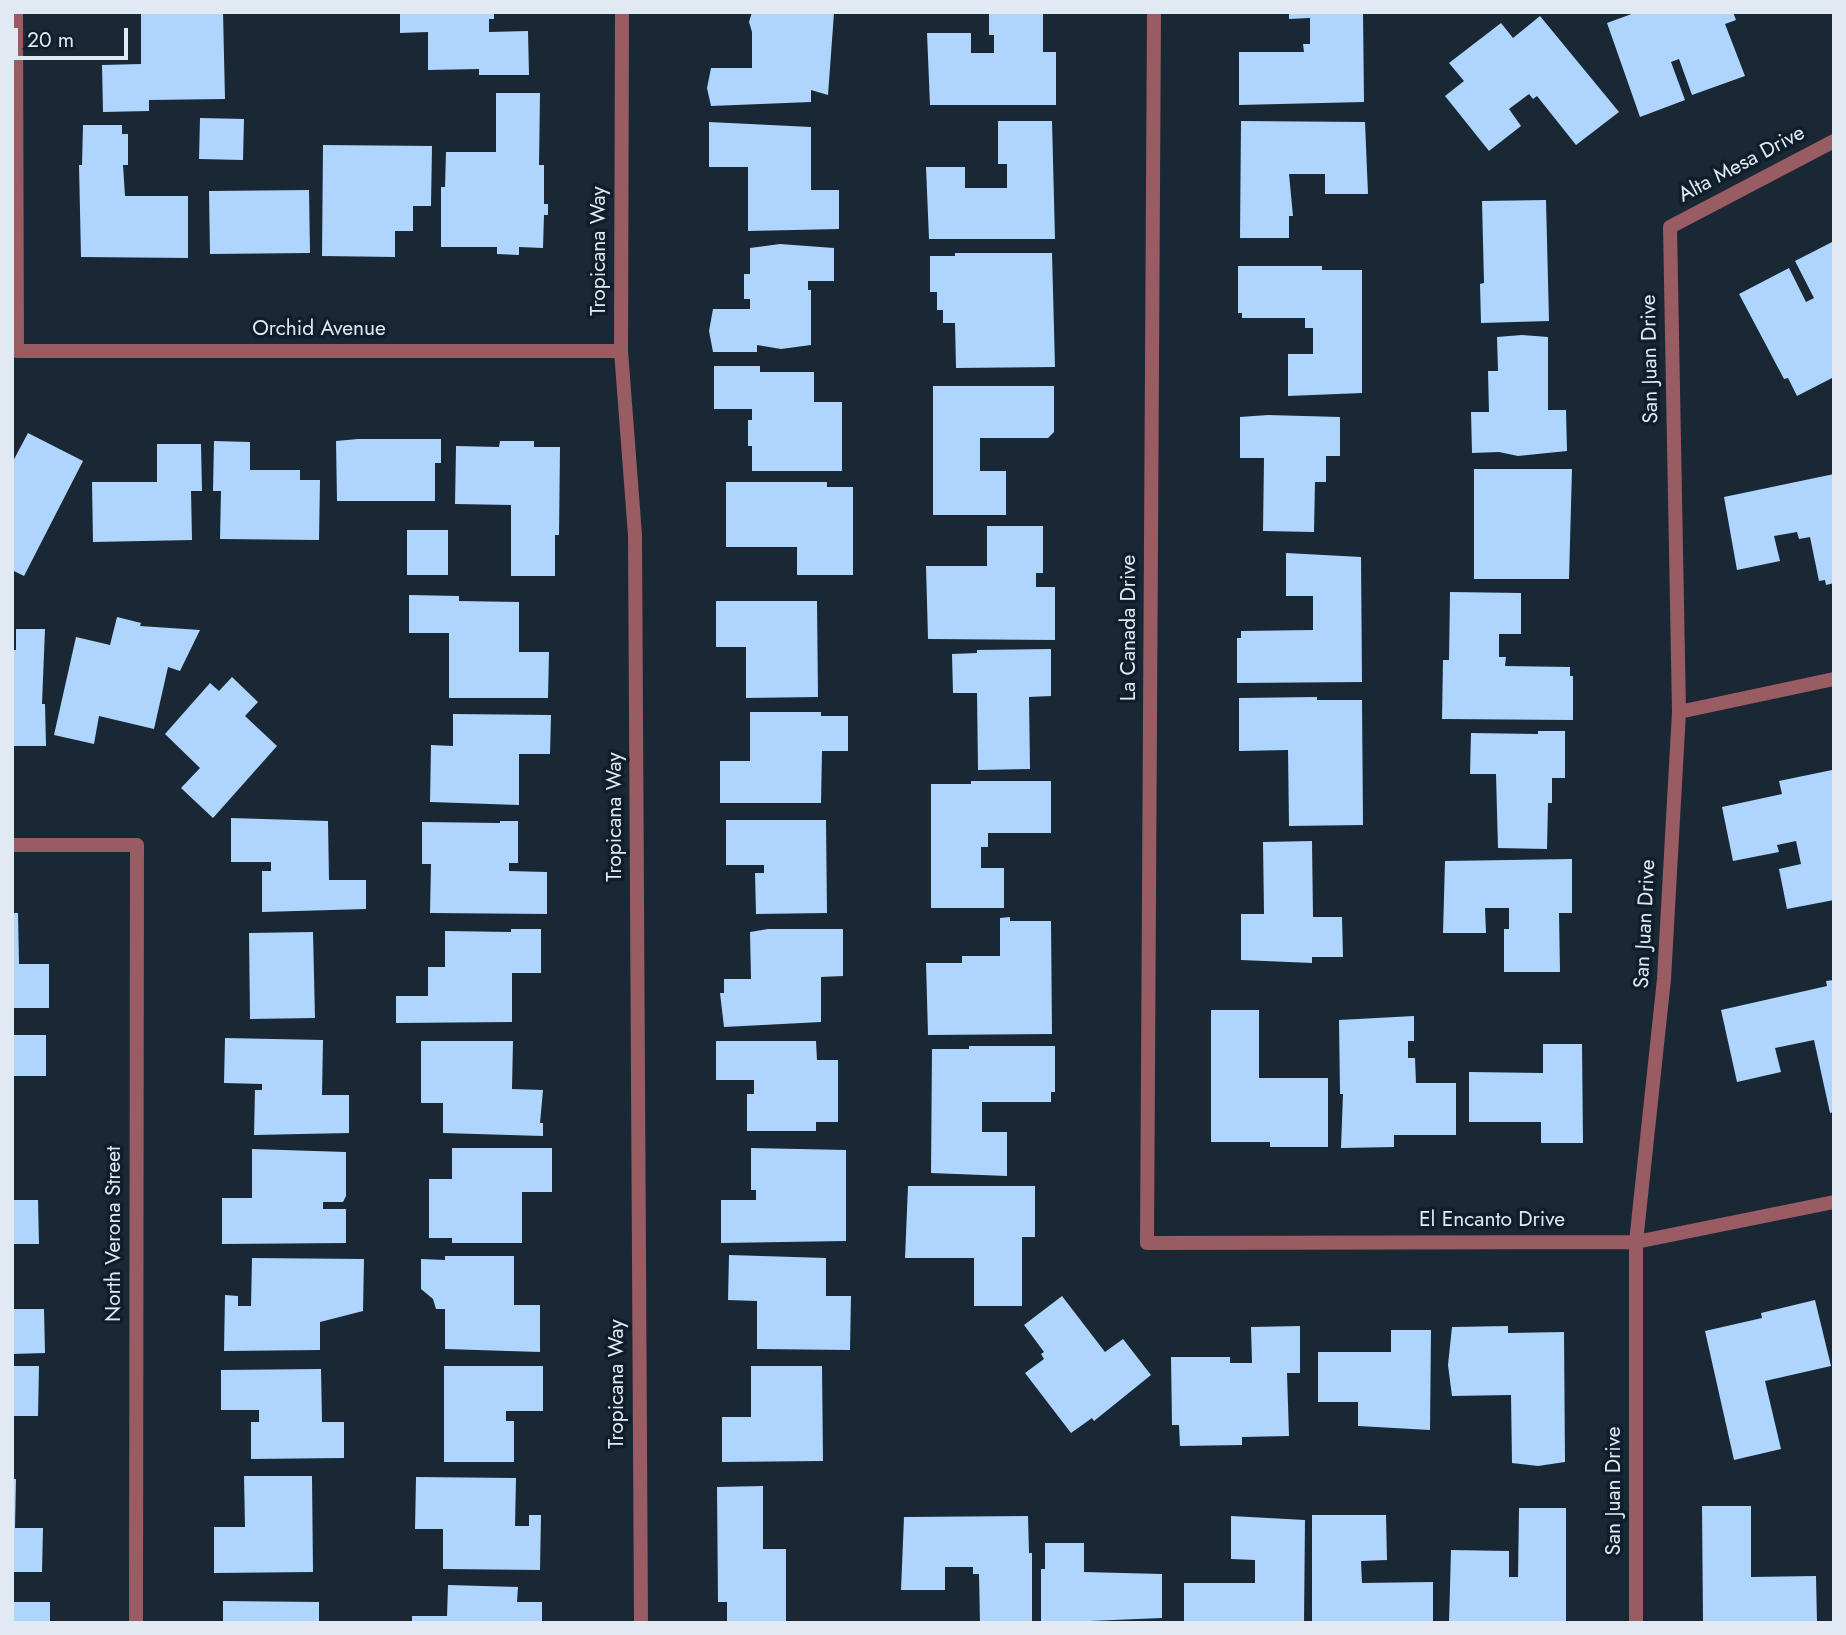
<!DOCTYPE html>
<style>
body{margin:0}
#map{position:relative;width:1846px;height:1635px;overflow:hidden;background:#1a2735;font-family:Jost,sans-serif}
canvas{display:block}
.frame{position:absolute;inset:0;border:14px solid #e1eaf3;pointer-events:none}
.scale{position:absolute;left:14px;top:28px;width:114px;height:32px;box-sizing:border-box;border:4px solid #e1eaf3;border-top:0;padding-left:9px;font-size:21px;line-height:24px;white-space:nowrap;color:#e1eaf3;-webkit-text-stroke:5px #101e2b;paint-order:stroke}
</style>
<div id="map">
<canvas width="1846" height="1635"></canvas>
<div class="frame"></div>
<div class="scale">20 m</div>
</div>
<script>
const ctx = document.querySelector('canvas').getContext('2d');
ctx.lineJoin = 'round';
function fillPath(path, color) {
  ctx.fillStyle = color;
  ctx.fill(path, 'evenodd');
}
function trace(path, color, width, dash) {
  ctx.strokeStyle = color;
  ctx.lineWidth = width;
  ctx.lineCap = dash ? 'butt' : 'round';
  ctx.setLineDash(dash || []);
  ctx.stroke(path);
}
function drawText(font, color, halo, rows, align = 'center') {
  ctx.font = font + ' Jost,sans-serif';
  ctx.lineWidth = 7;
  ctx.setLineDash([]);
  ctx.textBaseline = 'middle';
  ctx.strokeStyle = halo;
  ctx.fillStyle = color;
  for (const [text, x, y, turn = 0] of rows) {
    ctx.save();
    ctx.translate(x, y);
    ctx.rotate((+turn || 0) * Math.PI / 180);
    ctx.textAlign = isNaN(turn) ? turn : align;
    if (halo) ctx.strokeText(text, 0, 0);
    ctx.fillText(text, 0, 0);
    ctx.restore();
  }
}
fillPath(new Path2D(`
 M141,12H223L225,99L149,100V111L103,112L102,65L141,64Z
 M400,12H494V19H489V32L528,31L529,75H479V69L428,70V32L400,33Z
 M752,12L834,13L828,95L811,90V102L711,106L707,88L711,68H752V32L749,22Z
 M989,12H1043V52H1056V105H930L927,33H971V53H994V35H989Z
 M1289,12H1363L1364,102L1239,105V52H1304L1303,44H1310V18L1289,19Z
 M1637,12H1733L1736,20L1725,24L1745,76L1692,95L1679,59L1671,62L1685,100L1640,117L1607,23Z
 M1540,16L1619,112L1576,145L1537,96L1533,99L1529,94L1509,109L1521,126L1489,151L1445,96L1464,81L1449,63L1501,23L1513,38Z
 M496,93H540L539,165H544V204H548V215H544L543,248L519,247V255L497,254V247H441V187H445L446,152H496Z
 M200,118L244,119L243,160L199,159Z
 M998,121H1052L1055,239H929L926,167H965V188H1007V164H998Z
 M1241,121L1365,122L1368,194H1325V174H1289L1293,216H1289V238H1240Z
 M709,122L811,127V190H839V229L748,231V167H709Z
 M83,125H122V134H128V165H123L125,196H188V258L81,257L79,165H82Z
 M323,145L432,146L431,206H413V231H395V257L322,256Z
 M309,190L310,253L210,254L209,191Z
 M1546,200L1549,321L1481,323L1480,284L1484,283L1482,201Z
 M1834,241V377L1797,396L1788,378L1784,379L1739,294L1789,268L1806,302L1814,298L1795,261Z
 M780,244L834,248V281H808V290H811V345L781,349L757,345V352H713L709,331L713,309H750V299H744V274H750V248Z
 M955,253H1052L1055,367L956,368L955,323H943V310H937V292H930V256H955Z
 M1238,266H1322V270H1362V393L1288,396V354H1313V328H1305V318H1242V313H1238Z
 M1522,335L1548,337V410H1566L1567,451L1518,456L1499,452L1472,453L1471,412H1489L1488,371H1498L1497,337Z
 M714,366H760V372H814V402H842V471H752V446H748V420H752V409H714Z
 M933,386H1054V432L1048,438H980V471H1006V515H933Z
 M1268,415L1340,417V456H1326V482H1315L1314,532L1263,531L1264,458H1240V417Z
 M28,433L83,461L24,576L12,570V463Z
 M358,439H441V463H435V501H337L336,441Z
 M214,441L250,442V470H300V480H320L319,540L220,539L221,491H213Z
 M500,441H534V447H560L559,535H555V576H511V505L455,504L456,446L499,447Z
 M157,444H201L202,491H191L192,540L93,542L92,482H157Z
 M1474,469H1572L1569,579H1474Z
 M1834,474V583L1826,585L1825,580L1819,581L1810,537L1799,539L1797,532L1774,536L1780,561L1737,570L1724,497Z
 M726,482H827V487H853V575H797V547H726Z
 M987,526H1043V573H1036V587H1055V640L928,639L926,566H987Z
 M407,530H448V575H407Z
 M1286,553L1361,557L1362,682L1237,683V638H1241V631L1313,630V596H1286Z
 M1450,592L1521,593V634H1499V657H1506L1505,666L1570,667V676H1573V720L1442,719L1443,660H1449Z
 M409,595L459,596V601L519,602V652H549L548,698H449V633H409Z
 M716,601H817L818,697L746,698V647H716Z
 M117,617L141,623L140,626L200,630L180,671L168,667L154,729L99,716L94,744L54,735L76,637L110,645Z
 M16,629H45L42,704H45L46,746H12V650H16Z
 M1051,649V696L1029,697L1030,769L978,770L977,693H953L952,654L977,653V650Z
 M232,677L258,702L245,716L277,746L213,818L181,788L200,768L165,734L210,683L219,691Z
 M1317,697V700H1362L1363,825L1289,826L1288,750L1239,751V698Z
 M750,712H821V716H848V751H822L821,803H720V761H750Z
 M453,714L551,715L550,754H519V805L430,802L431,745L453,746Z
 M1538,731H1565V778H1552V803H1548L1547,849L1498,848L1496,774H1470L1471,733L1538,734Z
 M1832,770L1834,900L1787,909L1779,869L1801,864L1796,841L1777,845L1779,852L1733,861L1722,807L1782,794L1779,781Z
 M971,781H1051V833H988V847H981V868H1004V908H931V784H971Z
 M231,818L328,821L329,880H366V909L262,912V871H271V862H231Z
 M726,820H826L827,913L756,914L755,873H764V865H726Z
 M500,821H518V863H509V871L547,872V914L430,913L431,864H422V822L500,823Z
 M1312,841L1313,917H1342L1343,957H1312V963L1241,960V914H1264L1263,842Z
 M1572,859V913H1559L1560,972H1504V929H1509V908H1485L1486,933H1443L1445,861Z
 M12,913H18L19,964H49V1008H12Z
 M1010,917V921H1051L1052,1034L928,1035L926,963H962V956H1000V918Z
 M511,929H541V973H512V1022L396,1023V996H428V967H445V931L511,932Z
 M768,929H843V976L821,977V1022L724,1027L720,993H724V979H751L750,932Z
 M313,932L315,1018L250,1019L249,933Z
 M1834,980V1112L1830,1113L1814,1040L1775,1048L1781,1072L1737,1082L1721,1010L1827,986L1826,981Z
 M1211,1010H1259V1078H1328V1147H1270V1142H1211Z
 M1414,1016V1041H1408V1058H1415L1416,1083H1456V1135H1394V1147L1341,1148L1343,1094H1340L1339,1020Z
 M12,1035H46V1076H12Z
 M225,1038L323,1040L322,1095H349V1133L254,1135L255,1090H262V1084L224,1083Z
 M421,1041H513L512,1089L543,1090L540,1123H543V1136L443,1133V1103H421Z
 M716,1041H816L817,1060H838V1122H816V1131H747V1094H754V1080H716Z
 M1543,1044H1582L1583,1143H1541V1122H1469V1072L1543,1073Z
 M969,1046H1055V1092H1051V1102H982V1132H1007V1176L931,1173L932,1049H969Z
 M452,1148H552V1192H522V1243H452V1238H429V1179H452Z
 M751,1148L846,1150V1241L721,1243V1200H756V1190H751Z
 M252,1149L346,1152V1196L343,1202H323V1209H346V1243L222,1244V1198H252Z
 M908,1186H1035V1237H1022V1306H974V1258H905Z
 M12,1200H38L39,1244H12Z
 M729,1255L826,1258V1296H851L850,1350L757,1349V1301L728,1300Z
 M445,1256H514V1305H540V1352L445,1349V1309H436L433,1299L421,1289V1259L445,1260Z
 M252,1258L364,1259L363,1311L320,1322V1350L224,1351L225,1295L238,1296V1306H251Z
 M1062,1296L1105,1352L1123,1339L1151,1375L1094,1421L1092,1418L1071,1433L1025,1373L1044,1359L1041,1354L1044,1352L1024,1325Z
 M1815,1300L1831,1366L1765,1381L1781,1449L1734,1460L1705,1331L1762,1318L1761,1313Z
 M12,1309H44L45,1353L12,1354Z
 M1300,1326V1373H1287L1289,1436L1242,1437V1445L1180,1446L1179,1425H1172L1171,1357H1230V1363H1252L1251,1327Z
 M1508,1326V1333L1564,1332L1565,1462L1538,1466L1512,1463L1511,1395L1452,1396L1448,1365L1452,1327Z
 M1391,1330H1431L1430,1430L1358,1426V1402H1318V1352H1391Z
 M12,1366H39L38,1416H12Z
 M444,1366H543V1411H506V1421H514V1462H444Z
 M751,1366H822L823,1461L722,1462V1417H751Z
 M321,1369L322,1422H344V1458L251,1459V1422H259V1410H221V1370Z
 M244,1476H312L313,1572L214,1573V1527H245Z
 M416,1477L516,1478L515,1526H529V1515H541L540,1570L443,1569V1529H415Z
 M12,1479H16L15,1528H43L42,1572H12Z
 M763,1486V1549H786V1623H727V1602H718L717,1487Z
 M1702,1506H1751V1577L1816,1576L1817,1623H1703Z
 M1519,1508H1566V1623H1449L1451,1550L1509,1551V1577H1518Z
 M1312,1515H1386L1387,1560L1361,1561L1362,1583L1433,1582V1623H1312Z
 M1028,1516L1029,1553H1032V1623H980L979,1574H973V1567H945V1590H901L904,1517Z
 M1231,1516L1305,1520L1304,1623H1184V1583H1255V1560L1231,1559Z
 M1045,1543H1084V1572L1162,1574V1618L1041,1623V1569H1045Z
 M448,1585L518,1587L517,1602H542V1623H412V1616H447Z
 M223,1601L319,1602V1623H223Z
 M12,1602H50V1623H12Z`), '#add5fe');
trace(new Path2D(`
 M16,12L17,351H621
 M622,12L621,351L635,535L641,1623
 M1154,12L1147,1243L1636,1242L1834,1202
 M1679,712L1834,679
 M12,845H137L136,1623
 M1636,1623V1242L1664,979L1679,712L1670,227L1834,141`), '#995c63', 14);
drawText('21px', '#e1eaf3', '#101e2b', [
 ["Alta Mesa Drive",1742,165,-28],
 ["Tropicana Way",600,251,-90],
 ["Orchid Avenue",319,330],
 ["San Juan Drive",1651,359,-91],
 ["La Canada Drive",1130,628,-90],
 ["Tropicana Way",616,817,-90],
 ["San Juan Drive",1646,924,-87],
 ["El Encanto Drive",1492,1221],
 ["North Verona Street",115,1234,-90],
 ["Tropicana Way",618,1384,-90],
 ["San Juan Drive",1615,1491,-90]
]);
</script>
